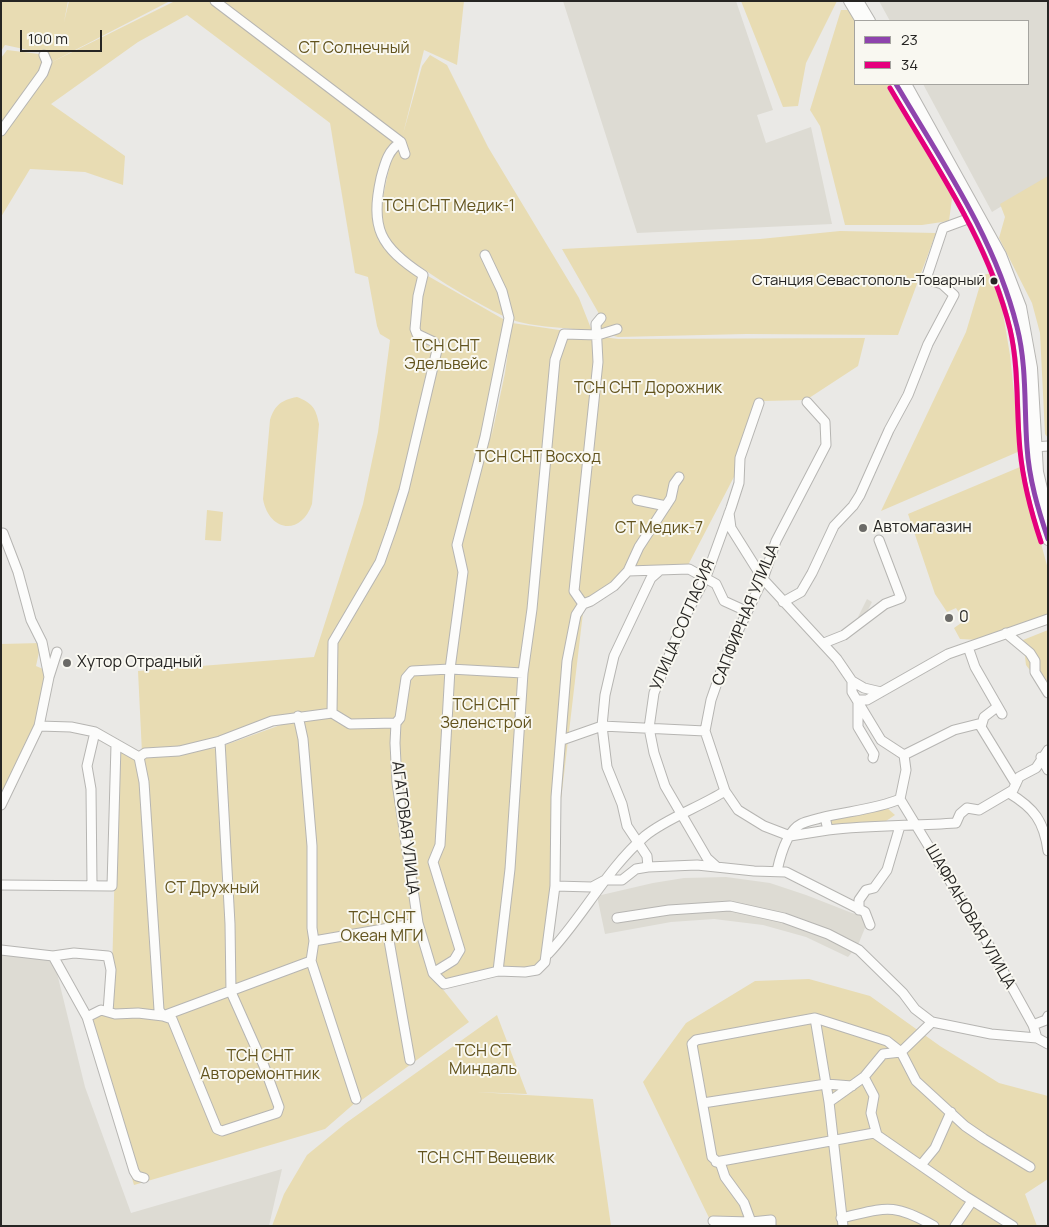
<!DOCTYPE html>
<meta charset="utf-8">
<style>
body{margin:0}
#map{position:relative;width:1049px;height:1227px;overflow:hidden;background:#eae9e6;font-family:Manrope,sans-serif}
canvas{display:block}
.frame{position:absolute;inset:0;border:2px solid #262523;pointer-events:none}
.legend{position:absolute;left:854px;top:20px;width:175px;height:65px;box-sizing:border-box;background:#f9f8f1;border:1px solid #a5a49f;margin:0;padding:6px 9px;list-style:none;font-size:15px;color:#262523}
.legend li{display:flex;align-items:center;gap:10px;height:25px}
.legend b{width:25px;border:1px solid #a5a49f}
.scale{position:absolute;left:20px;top:30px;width:82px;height:22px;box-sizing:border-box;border:2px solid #262523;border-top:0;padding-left:6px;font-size:15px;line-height:18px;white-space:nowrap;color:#262523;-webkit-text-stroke:4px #f9f8f1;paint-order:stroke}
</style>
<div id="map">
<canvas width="1049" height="1227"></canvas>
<div class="frame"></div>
<ul class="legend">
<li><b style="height:6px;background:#8e44ad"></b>23</li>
<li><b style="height:6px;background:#e5007d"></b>34</li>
</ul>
<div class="scale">100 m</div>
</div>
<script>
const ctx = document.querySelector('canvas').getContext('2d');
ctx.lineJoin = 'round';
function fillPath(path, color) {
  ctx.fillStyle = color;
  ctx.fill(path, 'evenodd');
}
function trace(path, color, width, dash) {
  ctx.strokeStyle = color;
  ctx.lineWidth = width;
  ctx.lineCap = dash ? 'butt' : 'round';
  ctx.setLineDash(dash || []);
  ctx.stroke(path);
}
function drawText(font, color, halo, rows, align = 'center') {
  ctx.font = font + ' Manrope,sans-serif';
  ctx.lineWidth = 4;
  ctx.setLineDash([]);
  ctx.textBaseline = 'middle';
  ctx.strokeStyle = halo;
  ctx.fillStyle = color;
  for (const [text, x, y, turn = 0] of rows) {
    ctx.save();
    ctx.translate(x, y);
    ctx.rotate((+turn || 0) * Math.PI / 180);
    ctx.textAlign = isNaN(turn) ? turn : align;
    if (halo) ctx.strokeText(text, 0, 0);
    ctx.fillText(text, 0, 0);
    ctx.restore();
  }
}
fillPath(new Path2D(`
 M563,1H736L773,110L757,115L766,143L811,127L832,224L637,233Z
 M879,1H1048V178L992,212L923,84H1028V21H890Z
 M867,599L872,602L863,620L858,617Z
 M726,877L770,883L806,895L852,913L867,916V923L858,945L848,957L806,937L763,925L714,919L671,922L605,934L597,896L653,883L684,878Z
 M1,954L54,961L85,1087L131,1213L282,1169L269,1226H1Z`), '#dddbd3');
fillPath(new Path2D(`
 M1,1H68L64,22L69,1H170L48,64L175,1H464L457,65L424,50L403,134L422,66L430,55L447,65L488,147L579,298L592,331C572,328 530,327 513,320C488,311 390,254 382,231C377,215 388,176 391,159L389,157L380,197L378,240L428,276L510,323L491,439L505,373L512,323L600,336L601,344L603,337L618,339L865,338L858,366L806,400L764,401L736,473L687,567L630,573L593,605L584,604L542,962L536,967L501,969L441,987L469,1022L359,1102L313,961L303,716L217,746L142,753L138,671L314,657L363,504L378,432L390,340L380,334L377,326L368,277L355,273L330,123L187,15L138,42L51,104L125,156L123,185L85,172L30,169L1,217V58L7,50L47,55L50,47L47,54L5,45L1,51Z
 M741,1H837L806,63L798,106L783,107Z
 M841,10H852L858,21H855V84H893L953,191L949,221L922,225H845L820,126L810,110Z
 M1048,176V438L1045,434L1040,333L1032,303L999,238L1005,217L1000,204Z
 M840,231L936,233L898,335L746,334L618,337L599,332L598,324L602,319L562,249L760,239Z
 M996,272L1010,355L1020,451L881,511L966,332L983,275Z
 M297,397C312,403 316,408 319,424L312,504C301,536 269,532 263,499L270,420C275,405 281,400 297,397Z
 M1020,467L1048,569V615L979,640L960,639L954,628L964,621L956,608L947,612L935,594L908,514Z
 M207,510L223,512L221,541L205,540Z
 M1048,630V694L1026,665L1023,640Z
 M41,643L36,666L43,669L49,678L44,706L1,809V644Z
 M297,719L309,828L312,942L307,959L164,1012L111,1010L118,748L142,757L217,748Z
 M886,807L895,815L886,821L831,827L829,819Z
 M310,963L356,1102L325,1129L134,1185L85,1019L101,1013L171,1016Z
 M809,979L870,996L940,1046L999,1083L1048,1096V1179L1025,1194L1037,1226H713L643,1082L686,1023L755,981Z
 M497,1015L527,1094L476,1092L593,1099L611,1226H272L284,1194L307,1155L346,1123Z`), '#e8dcb3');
const minor = new Path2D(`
 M215,1L401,142L405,154
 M1,131L43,73L47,62L44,55
 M807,402L825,422L826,445L776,541L763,579L727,654L711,700L705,731L725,791L738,810L764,826L790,836L828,830
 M1035,447L1048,446
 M637,500L666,506
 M729,513L731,528L763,579L837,659L852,681V692L881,740L904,755L906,770L900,799C874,810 847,811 820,818C814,820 807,821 801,824C787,831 780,857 777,871
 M3,533L18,572L31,620L42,642L49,677
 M628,571L689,569L716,584L724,601L746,611
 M783,602L801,592L812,573L834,526L853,506L860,495L889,430L908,395L928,344L954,295L942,284L926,279L943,228L973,217
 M583,604L574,591L598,362L596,324L601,318
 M583,604L591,601L614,586L628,571L639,547L671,498L674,484L679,477
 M1006,633L1030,653L1035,661V672L1048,693
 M824,643L844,635L885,604L901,598L879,540
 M968,647L975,667L1002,714
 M523,673L450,669L412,671L406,678L400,718L396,723L395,743L397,783L418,923L433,973L444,984L498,971L525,972L537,970L545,962L555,886L556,797L567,661L576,615L583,604
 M852,681L864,688L881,692
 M858,700H867L948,654L1048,619
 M858,701V727L874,754L873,758
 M997,707L984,717L981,727L1016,784
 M332,713L350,724L396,723
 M298,716L303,739L312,846V928L314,941
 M39,726L71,727L95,732L139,757L145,753L179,751L220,741L272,721L332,713L333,642L380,562L392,528L404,490L437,350L434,342L417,334L415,329L418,296L423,275C380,247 370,228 381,178C385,163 388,150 401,142
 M562,740L602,726L705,731
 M904,755L954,730L982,723
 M139,757L144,782L159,1010L163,1016L172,1019L217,1129L222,1131L277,1113L279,1107L264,1066L231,992L230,924L220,741
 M1041,757L1048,770
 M1009,793C1034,808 1044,821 1048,851
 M900,799L987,942L1033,1025L1037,1038
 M1,805L39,726L49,677L57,652
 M825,817L828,830C871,825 913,826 956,823L960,814L967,808L979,810L1013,790L1019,777L1036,768L1048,750
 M648,867L647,856L627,826L622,804L607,767L602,726L605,695L614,656L651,578L659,571
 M717,867L707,858L665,786L654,753L649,728L654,693L684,619L706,577L731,508L739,483L740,458L759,403
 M92,884L91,789L87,766L95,732
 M1,885L112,886L116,745
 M555,886L592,887L605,880H622L636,869L648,867L697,865L754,871L786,872L865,912L870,925
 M859,910V900L866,890L874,888L887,870L900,826
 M617,918L669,910L730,906L784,918L828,934L859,950L903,993L915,1009L932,1022L991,1034L1037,1038L1048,1044
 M387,929L410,1060
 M1,950L53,956L87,1017L134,1171L137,1176L144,1178
 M548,954C583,917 606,870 645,836C665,819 702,806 725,791
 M53,956L74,953L108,956L111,970L108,1012
 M311,961L356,1099
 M498,971L510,869L523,673L532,609L555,360L564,334L598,335L617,329
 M433,973L454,960L460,950L433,862L440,845L450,669L463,572L457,545L485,437L509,318L502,291L485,255
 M87,1017L101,1010L115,1014L138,1013L163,1016L311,961L314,941L418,923
 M815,1018L829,1102
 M1033,1025L1046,1020L1048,1016
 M864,1077L874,1096L871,1113L877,1135
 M703,1103L826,1084L852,1086
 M716,1162L874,1133L965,1196L1013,1226
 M921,1165L935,1148L951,1112
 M841,1218C886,1208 892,1202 934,1226
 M713,1221L751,1222L771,1220V1226
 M751,1222L744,1203L725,1177L721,1165L712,1157L692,1044L696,1040L815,1018L887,1041L901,1052L916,1081L965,1126L984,1139L1030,1167
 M843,1226L829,1102L864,1077L883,1054L901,1052L932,1022
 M955,1226L972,1201`);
const major = new Path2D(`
 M849,1L861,21
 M858,1L870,21
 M896,84C940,160 998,241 1017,327C1027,367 1024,407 1027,448C1030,479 1038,510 1048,540
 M906,84L1001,255L1021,307L1032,368L1038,472L1048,514`);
trace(minor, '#b6b5b2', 11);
trace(major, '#b6b5b2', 12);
trace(minor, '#fcfcfb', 9);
trace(major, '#fcfcfb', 10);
trace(new Path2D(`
 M896,84C942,162 995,238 1017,327C1027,366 1024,407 1027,447C1029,479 1038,509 1048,539`), '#8e44ad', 5);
trace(new Path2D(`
 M890,88C935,165 988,240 1010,329C1019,368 1016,409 1020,450C1023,481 1031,512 1041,542`), '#e5007d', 5);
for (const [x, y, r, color] of [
 [994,281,4.5,"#262523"],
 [863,528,5,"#6b6a67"],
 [949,618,5,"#6b6a67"],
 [67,663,5,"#6b6a67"]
]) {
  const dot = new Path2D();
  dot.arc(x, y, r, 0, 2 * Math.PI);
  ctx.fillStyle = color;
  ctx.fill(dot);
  trace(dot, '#f9f8f1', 2);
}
drawText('15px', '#262523', '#f9f8f1', [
 ["Станция Севастополь-Товарный",985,281]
], 'right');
drawText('16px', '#62531d', '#f9f8f1', [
 ["СТ Солнечный",354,49],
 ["ТСН СНТ Медик-1",449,207],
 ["ТСН СНТ",446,347],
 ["Эдельвейс",446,365],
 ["ТСН СНТ Дорожник",648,389],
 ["ТСН СНТ Восход",538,458],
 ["СТ Медик-7",659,529],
 ["ТСН СНТ",486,706],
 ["Зеленстрой",486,724],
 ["СТ Дружный",212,889],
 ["ТСН СНТ",382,919],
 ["Океан МГИ",382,937],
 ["ТСН СТ",483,1052],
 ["Миндаль",483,1070],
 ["ТСН СНТ",260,1057],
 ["Авторемонтник",260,1075],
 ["ТСН СНТ Вещевик",486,1159]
]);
drawText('16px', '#262523', '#f9f8f1', [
 ["Автомагазин",873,528],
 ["0",959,618],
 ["Хутор Отрадный",77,663]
], 'left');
drawText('16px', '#262523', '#f9f8f1', [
 ["САПФИРНАЯ УЛИЦА",746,615,-68],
 ["УЛИЦА СОГЛАСИЯ",683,625,-67],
 ["АГАТОВАЯ УЛИЦА",405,828,83],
 ["ШАФРАНОВАЯ УЛИЦА",970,917,60]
]);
</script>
